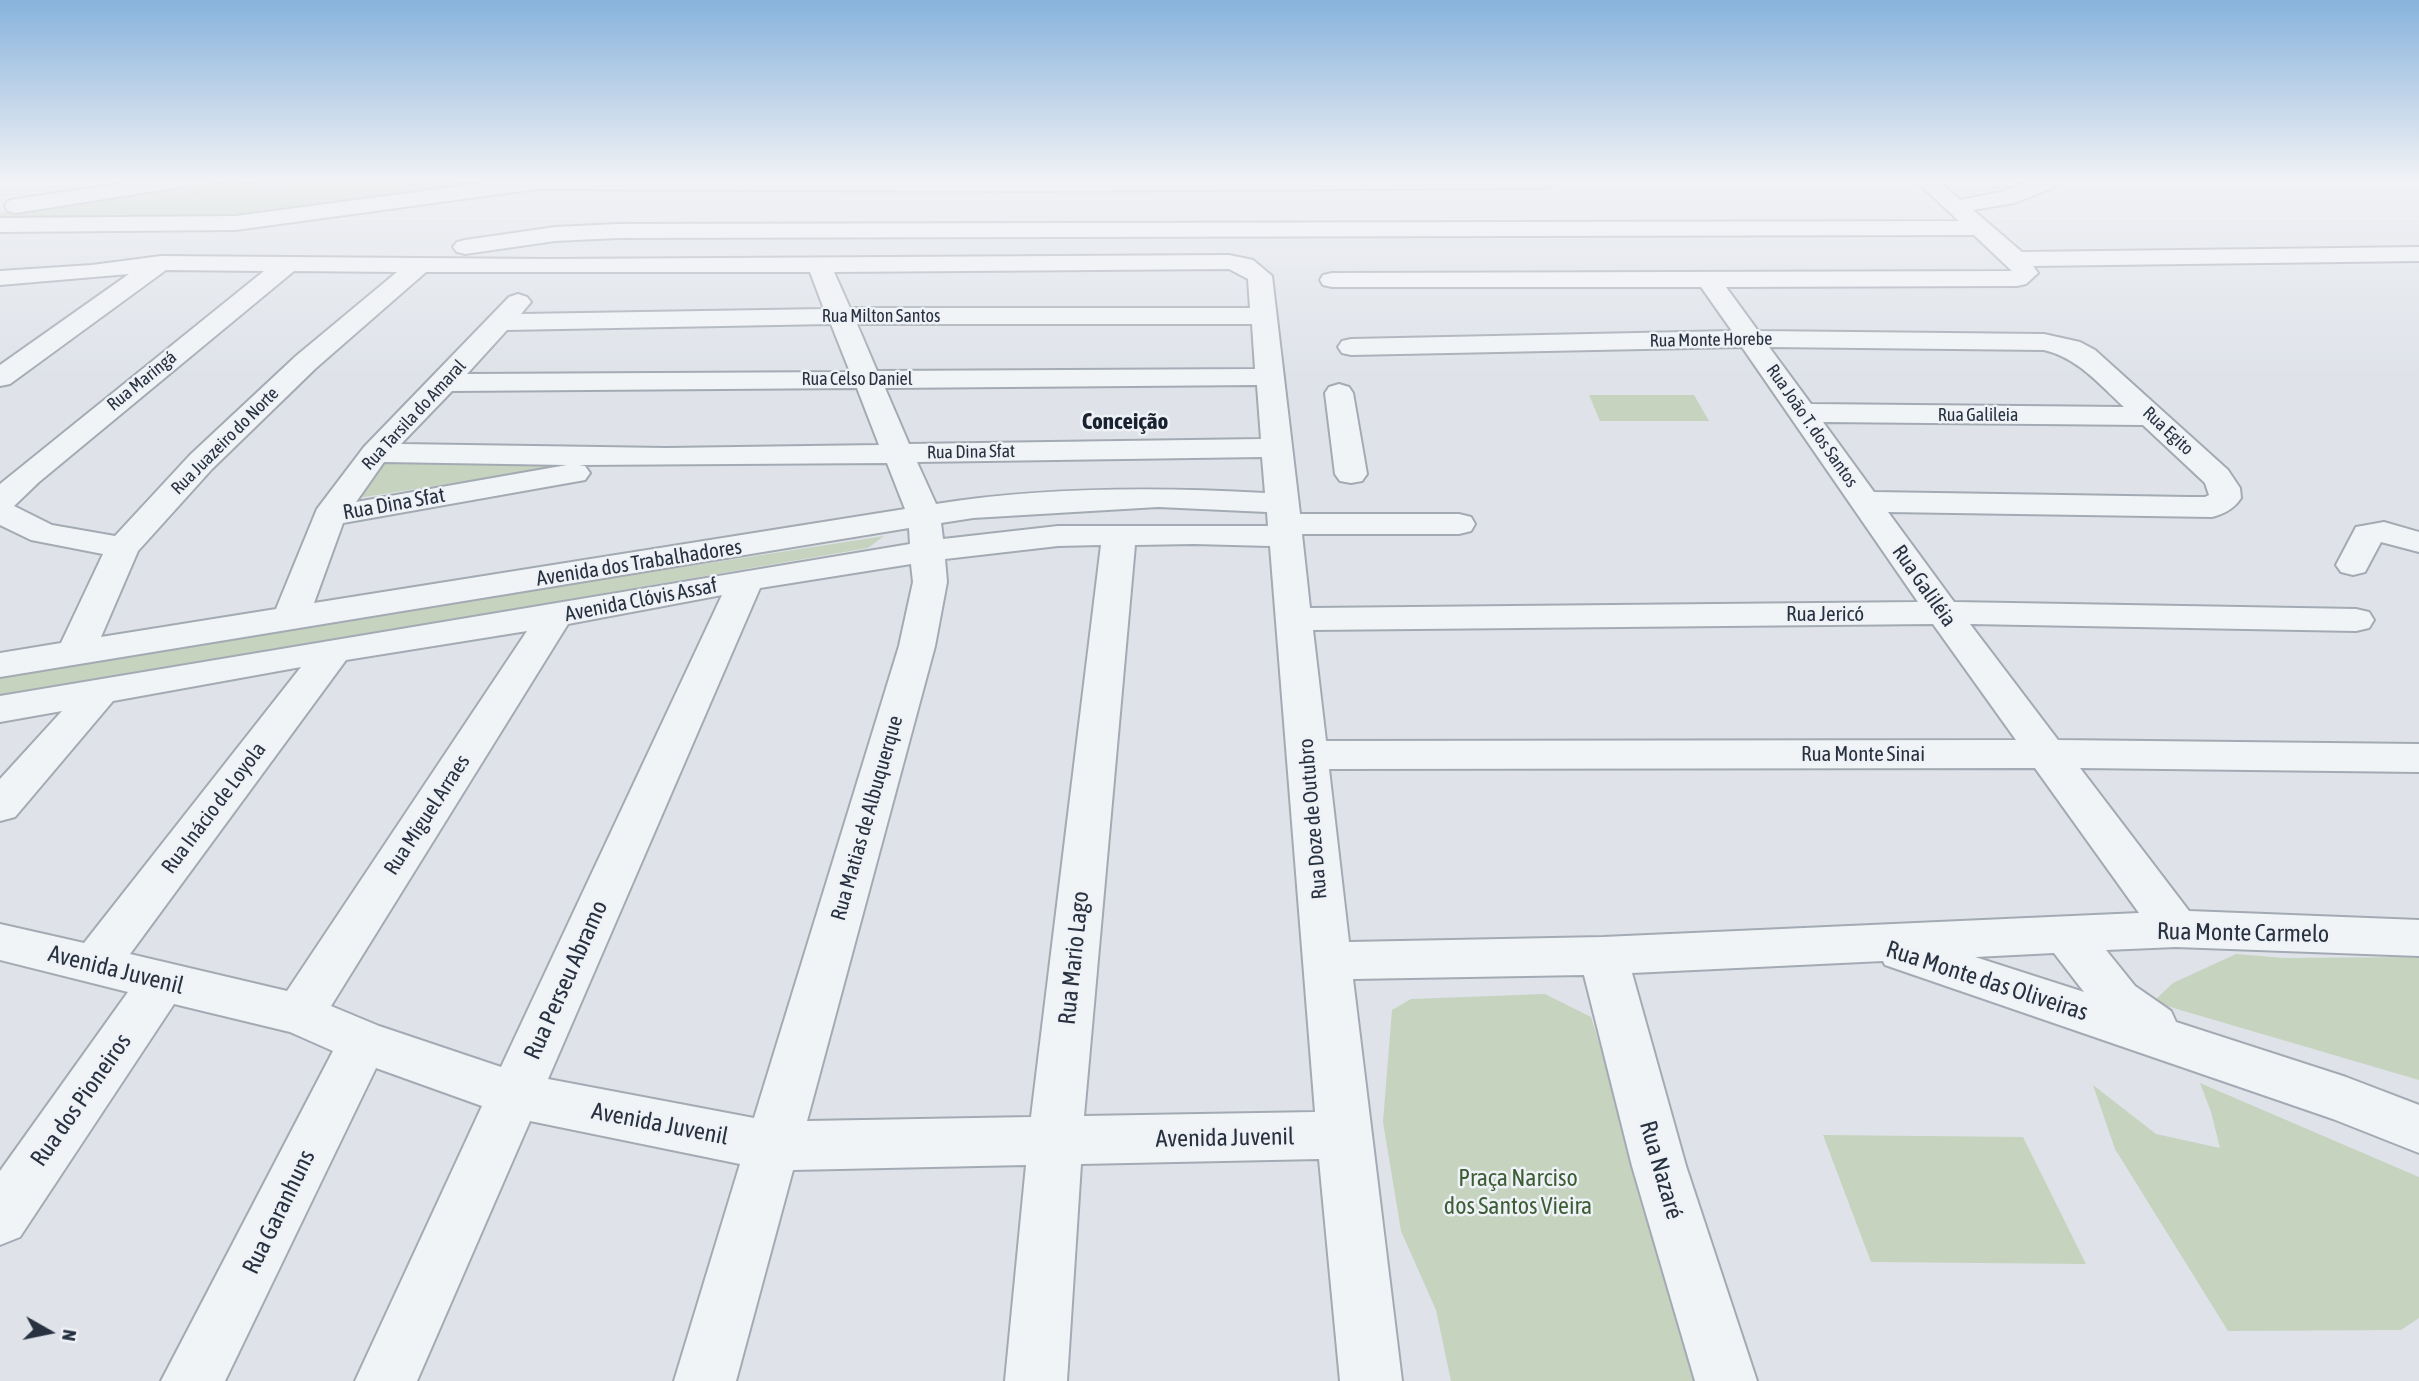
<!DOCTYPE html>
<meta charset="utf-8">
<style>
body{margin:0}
#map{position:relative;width:2419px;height:1381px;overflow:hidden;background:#dfe3e9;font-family:"Asap Condensed",sans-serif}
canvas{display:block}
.north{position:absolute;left:14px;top:1297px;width:70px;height:70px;-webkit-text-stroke:5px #eef2f6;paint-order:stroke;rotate:99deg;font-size:19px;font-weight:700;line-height:28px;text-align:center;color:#273140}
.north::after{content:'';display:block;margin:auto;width:24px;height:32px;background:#273140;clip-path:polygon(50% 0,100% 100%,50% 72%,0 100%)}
</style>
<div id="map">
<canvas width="2419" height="1381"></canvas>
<div class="north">N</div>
</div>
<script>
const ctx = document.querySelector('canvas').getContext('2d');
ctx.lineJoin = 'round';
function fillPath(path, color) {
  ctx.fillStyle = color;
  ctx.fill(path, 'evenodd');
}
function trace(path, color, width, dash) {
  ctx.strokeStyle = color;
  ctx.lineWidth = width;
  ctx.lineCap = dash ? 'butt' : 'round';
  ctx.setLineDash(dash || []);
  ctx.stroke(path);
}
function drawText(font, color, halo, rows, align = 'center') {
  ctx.font = font + ' "Asap Condensed",sans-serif';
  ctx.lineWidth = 5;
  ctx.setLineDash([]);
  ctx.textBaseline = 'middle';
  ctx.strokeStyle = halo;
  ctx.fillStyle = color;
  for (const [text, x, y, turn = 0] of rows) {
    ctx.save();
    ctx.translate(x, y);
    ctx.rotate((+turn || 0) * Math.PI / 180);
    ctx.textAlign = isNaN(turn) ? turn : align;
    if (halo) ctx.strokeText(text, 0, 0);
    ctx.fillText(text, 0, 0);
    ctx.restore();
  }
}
fillPath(new Path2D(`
 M206,182H508L305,211L177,217L0,219V213Z
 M1589,395H1694L1709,421H1600Z
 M376,462H590L351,499Z
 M884,536L868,548L0,697V673Z
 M2236,954L2284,958L2419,957V1080L2153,1002L2173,983Z
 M1545,994L1591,1017L1704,1381H1451L1436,1310L1401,1231L1383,1122L1392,1010L1411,999Z
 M2200,1083L2419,1177V1318L2401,1330L2228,1331L2115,1149L2093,1085L2156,1134L2220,1148L2211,1112Z
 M1823,1135L2023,1137L2086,1264L1871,1262Z`), '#c5d3bf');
const minor = new Path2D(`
 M130,182H184L182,187L174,188L16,213L8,211L5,206L8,201L16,199Z
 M491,182H1552L1550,187L1542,188L1024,191L536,189L236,230L0,232V218L236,216Z
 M1917,182H1940L1960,200L2001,192L2027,182H2057L2055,187L2014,203L1973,210L2022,252L2419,247V261L2033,266L2038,273L2026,284L2017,286L1726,287L1758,331L2044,334L2080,342L2095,350L2228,470L2240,488L2241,498C2234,509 2224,514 2212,517L1888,512L1954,602L2356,609L2369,612L2374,620L2369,628L2356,631L1970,624L2058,740L2419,744V772L2080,768L2189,911L2419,920V956L2176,947L2106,950L2135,986L2171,1011L2176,1022L2346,1077L2419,1105V1153L2333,1119L1885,965L1883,961L1632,973L1686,1166L1757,1381H1695L1632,1166L1584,975L1353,979L1402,1381H1340L1319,1159L1081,1164L1067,1381H1005L1026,1165L793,1170L736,1381H674L740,1164L530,1121L417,1381H355L482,1106L376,1068L225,1381H161L333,1051L290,1032L174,1004L20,1237L0,1245V1171L128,992L0,960V924L84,943L301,667L113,701L15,817L0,821V779L62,711L0,722V696L910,544L909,528L0,677V653L61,643L103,554L31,540L0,525V484L264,271L166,270L10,384L0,386V365L129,274L0,285V271L92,265L161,256L549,259L1229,255L1253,260L1272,276L1300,514H1459L1471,517L1475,524L1471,531L1459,534H1302L1310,608L1918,602L1742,347L1351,355L1342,353L1338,347L1342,341L1351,339L1732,331L1701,287H1332L1323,285L1320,280L1323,275L1332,273L2012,271L1974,235L617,238L555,241L465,254L457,252L453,247L457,242L465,240L555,227L617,224L1959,221ZM1229,269L1248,279L1250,308H850L834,272ZM294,271L397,272L296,356L190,455L115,536L52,525L14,506L39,482ZM426,272H810L824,309L521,314L531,302L527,297L518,294L509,297L364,447L317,509L276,609L101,637L138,551L212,469L316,368ZM831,324L850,372L467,374L507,330ZM857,324H1252L1255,369L877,371ZM1769,347L2044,350C2078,358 2099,384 2124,407L1811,404ZM1257,385L1261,439L909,444L885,388ZM857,388L879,445L666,448L401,444L452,391ZM1823,422L2143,425L2205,483L2209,495L2205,497H2189L1874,492ZM1262,457L1265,493C1156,487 1044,487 936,504L917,462ZM384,462L567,465L356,502ZM887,463L905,509L314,603L343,523L585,480L590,473L585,466L579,465ZM1158,507L1267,512L1268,526H1058L943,539L941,523L973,518ZM1194,544L1270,546L1315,1112L1084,1116L1135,545ZM1101,545L1031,1117L807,1121L935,646L947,582L945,559L1058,546ZM911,564L913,582L899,646L754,1118L548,1079L760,588ZM722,595L501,1067L379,1026L331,1006L568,624ZM1933,624L2016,740L1326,741L1313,630ZM527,631L287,991L130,954L346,660ZM2035,768L2139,913L1603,937L1349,942L1329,769ZM2054,953L2084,992L1975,957Z
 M1339,384L1349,387L1353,393L1367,474L1362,481L1351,483L1340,481L1335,474L1325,393L1329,387Z
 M2384,522L2419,532V552L2381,542L2365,572L2353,575L2341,572L2336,565L2356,527Z`);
trace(minor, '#a4aab3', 4);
trace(new Path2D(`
 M235,182L286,191
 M298,189L311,185
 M196,194L221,182`), '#bcc1c7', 2.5, [3.5, 3.5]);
fillPath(minor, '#f1f4f7');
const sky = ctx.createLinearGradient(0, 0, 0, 376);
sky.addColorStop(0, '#88b3dc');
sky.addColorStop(0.48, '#f1f2f5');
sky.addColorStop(1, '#f1f2f500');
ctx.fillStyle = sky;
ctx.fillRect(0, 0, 2419, 376);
drawText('18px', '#273140', '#eef2f6', [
 ["Rua Milton Santos",881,316],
 ["Rua Monte Horebe",1711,340,-1],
 ["Rua Celso Daniel",857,379],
 ["Rua Maringá",142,381,-39],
 ["Rua Tarsila do Amaral",414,415,-47],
 ["Rua Galileia",1978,415],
 ["Rua João T. dos Santos",1812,426,55],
 ["Rua Egito",2168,431,43],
 ["Rua Juazeiro do Norte",225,441,-45],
 ["Rua Dina Sfat",971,452,-1]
]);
drawText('21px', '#273140', '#eef2f6', [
 ["Rua Dina Sfat",394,504,-10],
 ["Avenida dos Trabalhadores",639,563,-9],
 ["Rua Galiléia",1924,586,55],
 ["Avenida Clóvis Assaf",641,600,-11],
 ["Rua Jericó",1825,614],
 ["Rua Monte Sinai",1863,754],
 ["Rua Inácio de Loyola",214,808,-53],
 ["Rua Miguel Arraes",427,815,-57],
 ["Rua Matias de Albuquerque",867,818,-74],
 ["Rua Doze de Outubro",1313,819,-95]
]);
drawText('bold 23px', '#192231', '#eef2f6', [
 ["Conceição",1125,422]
]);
drawText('24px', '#273140', '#eef2f6', [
 ["Rua Monte Carmelo",2243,933,1],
 ["Rua Mario Lago",1074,958,-84],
 ["Avenida Juvenil",116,970,14],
 ["Rua Perseu Abramo",566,980,-66],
 ["Rua Monte das Oliveiras",1987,981,18],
 ["Rua dos Pioneiros",81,1100,-55],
 ["Avenida Juvenil",660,1124,11],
 ["Avenida Juvenil",1225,1138,-1],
 ["Rua Nazaré",1661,1170,74],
 ["Rua Garanhuns",279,1212,-64]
]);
drawText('24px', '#3d5d34', '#eef2f6', [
 ["Praça Narciso",1518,1178],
 ["dos Santos Vieira",1518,1206]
]);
</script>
